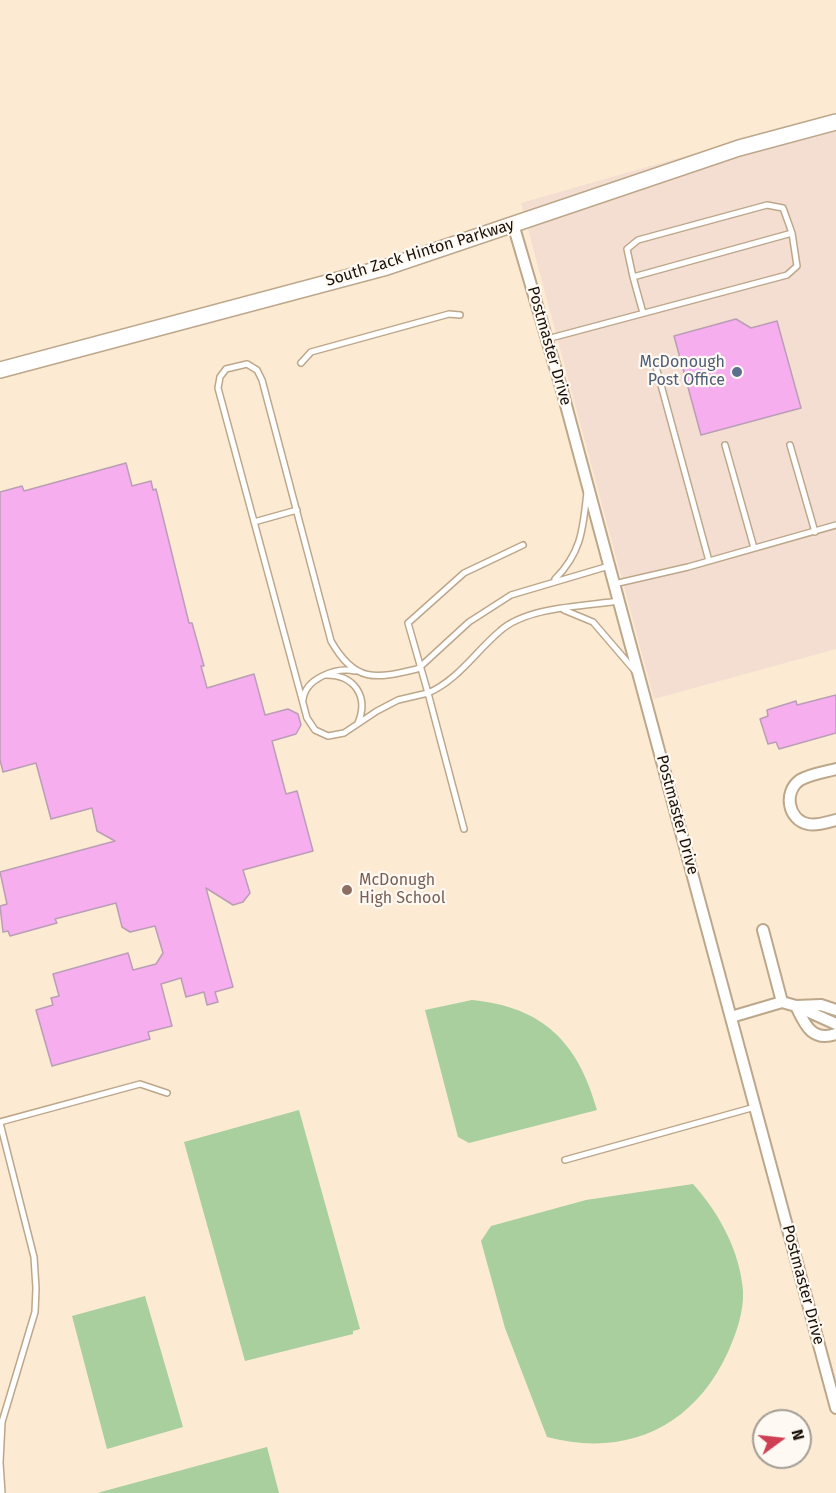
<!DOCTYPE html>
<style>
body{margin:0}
#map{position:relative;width:836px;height:1493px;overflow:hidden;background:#fcead2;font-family:"Fira Sans",sans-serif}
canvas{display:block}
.north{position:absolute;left:752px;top:1409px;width:60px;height:60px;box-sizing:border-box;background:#fef9f3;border:2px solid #a39d95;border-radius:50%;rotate:75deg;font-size:16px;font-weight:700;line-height:24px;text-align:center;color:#1a1208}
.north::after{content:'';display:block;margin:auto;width:21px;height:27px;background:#cf3f53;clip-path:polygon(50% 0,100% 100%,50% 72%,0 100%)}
</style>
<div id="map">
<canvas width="836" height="1493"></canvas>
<div class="north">N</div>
</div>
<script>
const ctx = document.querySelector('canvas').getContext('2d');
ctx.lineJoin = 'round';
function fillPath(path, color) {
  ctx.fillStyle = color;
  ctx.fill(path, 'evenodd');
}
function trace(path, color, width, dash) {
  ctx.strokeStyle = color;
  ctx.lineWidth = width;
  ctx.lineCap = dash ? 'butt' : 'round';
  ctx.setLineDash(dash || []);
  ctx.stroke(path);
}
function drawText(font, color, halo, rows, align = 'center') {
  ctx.font = font + ' "Fira Sans",sans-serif';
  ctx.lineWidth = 4.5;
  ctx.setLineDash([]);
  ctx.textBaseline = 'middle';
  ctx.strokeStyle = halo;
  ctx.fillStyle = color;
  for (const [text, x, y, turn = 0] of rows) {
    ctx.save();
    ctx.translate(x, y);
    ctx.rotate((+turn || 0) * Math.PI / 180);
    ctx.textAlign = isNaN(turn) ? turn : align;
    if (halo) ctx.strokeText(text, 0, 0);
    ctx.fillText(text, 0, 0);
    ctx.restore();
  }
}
fillPath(new Path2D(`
 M836,113V649L654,699L521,203Z`), '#f4ded1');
fillPath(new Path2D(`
 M472,1000C543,1007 578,1042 597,1110L469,1143L458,1137L425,1010Z
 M299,1110L360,1329L353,1331V1334L245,1361L184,1142Z
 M693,1184C719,1213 740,1251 743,1291C744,1312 736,1334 728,1352C694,1427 626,1458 547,1437L505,1328L481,1241L491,1226L586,1200Z
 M145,1296L183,1427L107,1449L72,1316Z
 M267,1447L279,1493H97Z`), '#a8cf9d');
const building = new Path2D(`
 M736,319L751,328L777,321L801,408L701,435L674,336Z
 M126,463L132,486L151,481L153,490L156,489L189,623H192L204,666H201L207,688L254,674L265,715L288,709L298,714L301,725L296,734L272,741L286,794L297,791L313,851L243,870L250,893L243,902L233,905L206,888L233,987L215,992L218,1002L207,1005L204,992L186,997L181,978L161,984L172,1026L148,1032L150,1039L52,1066L36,1010L53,1005L51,998L59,996L53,974L128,953L133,970L156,964L163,953L155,926L130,932L122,927L116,903L55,919L57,923L10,936L8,931L3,932L0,906L7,904L0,872L115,841L97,831L92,808L51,819L36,763L3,772L0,760V492L22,486L24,491Z
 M836,695V733L779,749L776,742L768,744L760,719L768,716L767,710L796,701L797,705Z`);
fillPath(building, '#f7aeef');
trace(building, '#b99eb6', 1.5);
const service = new Path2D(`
 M633,277L627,249L638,240L767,205L783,208L792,233
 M547,339L787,275L797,266L792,233L633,277L643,313
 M301,363L311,352L449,314L460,315
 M655,363L709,561
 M725,445L754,548
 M790,445L815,532
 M254,522L297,510
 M523,545L464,573L408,623L428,693L398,700L377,711L344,733L328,736L315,730L307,718L218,388L220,377L226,369L247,364L257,370L262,380L331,641C355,683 375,679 417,669L420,667L469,622L511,595L609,566
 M555,579C582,552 583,528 587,492
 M614,584L688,567L836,525
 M564,610L593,622L635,671
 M326,675C355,675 369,697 358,723
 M303,700C305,678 337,667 355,671
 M464,829L428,693C458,680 475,652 500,631C526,607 584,606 619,601
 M0,1122L140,1084L167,1093
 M0,1123L34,1257L36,1288L35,1312L2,1422L0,1462
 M565,1160L755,1107
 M0,1463L2,1493`);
const minor = new Path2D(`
 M513,224L563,394L836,1408
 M836,769C825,772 810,774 800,780C783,792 788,820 808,824C818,826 827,822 836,820
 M763,930L782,1002
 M796,1006C805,1025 812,1042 836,1034
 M796,1006L821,1005L836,1010
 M731,1017L782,1002L796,1006L836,1024`);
const secondary = new Path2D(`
 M0,370L387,267L739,148L836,122`);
trace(service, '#bda78b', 8);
trace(minor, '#bda78b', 14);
trace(secondary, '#bda78b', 18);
trace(service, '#fff', 5);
trace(minor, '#fff', 10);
trace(secondary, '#fff', 15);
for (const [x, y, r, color] of [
 [737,372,6,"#5c6f8a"],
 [347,890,6,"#8d6e63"]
]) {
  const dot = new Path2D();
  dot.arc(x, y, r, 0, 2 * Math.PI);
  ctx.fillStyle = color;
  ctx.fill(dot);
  trace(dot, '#fef9f3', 2);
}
drawText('16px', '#1a1208', '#fef9f3', [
 ["South Zack Hinton Parkway",420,253,-17],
 ["Postmaster Drive",549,346,74],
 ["Postmaster Drive",677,815,75],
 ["Postmaster Drive",803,1285,75]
]);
drawText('16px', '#4e5e75', '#fef9f3', [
 ["McDonough",725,363],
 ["Post Office",725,381]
], 'right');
drawText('16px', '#785e54', '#fef9f3', [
 ["McDonugh",359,881],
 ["High School",359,899]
], 'left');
</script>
